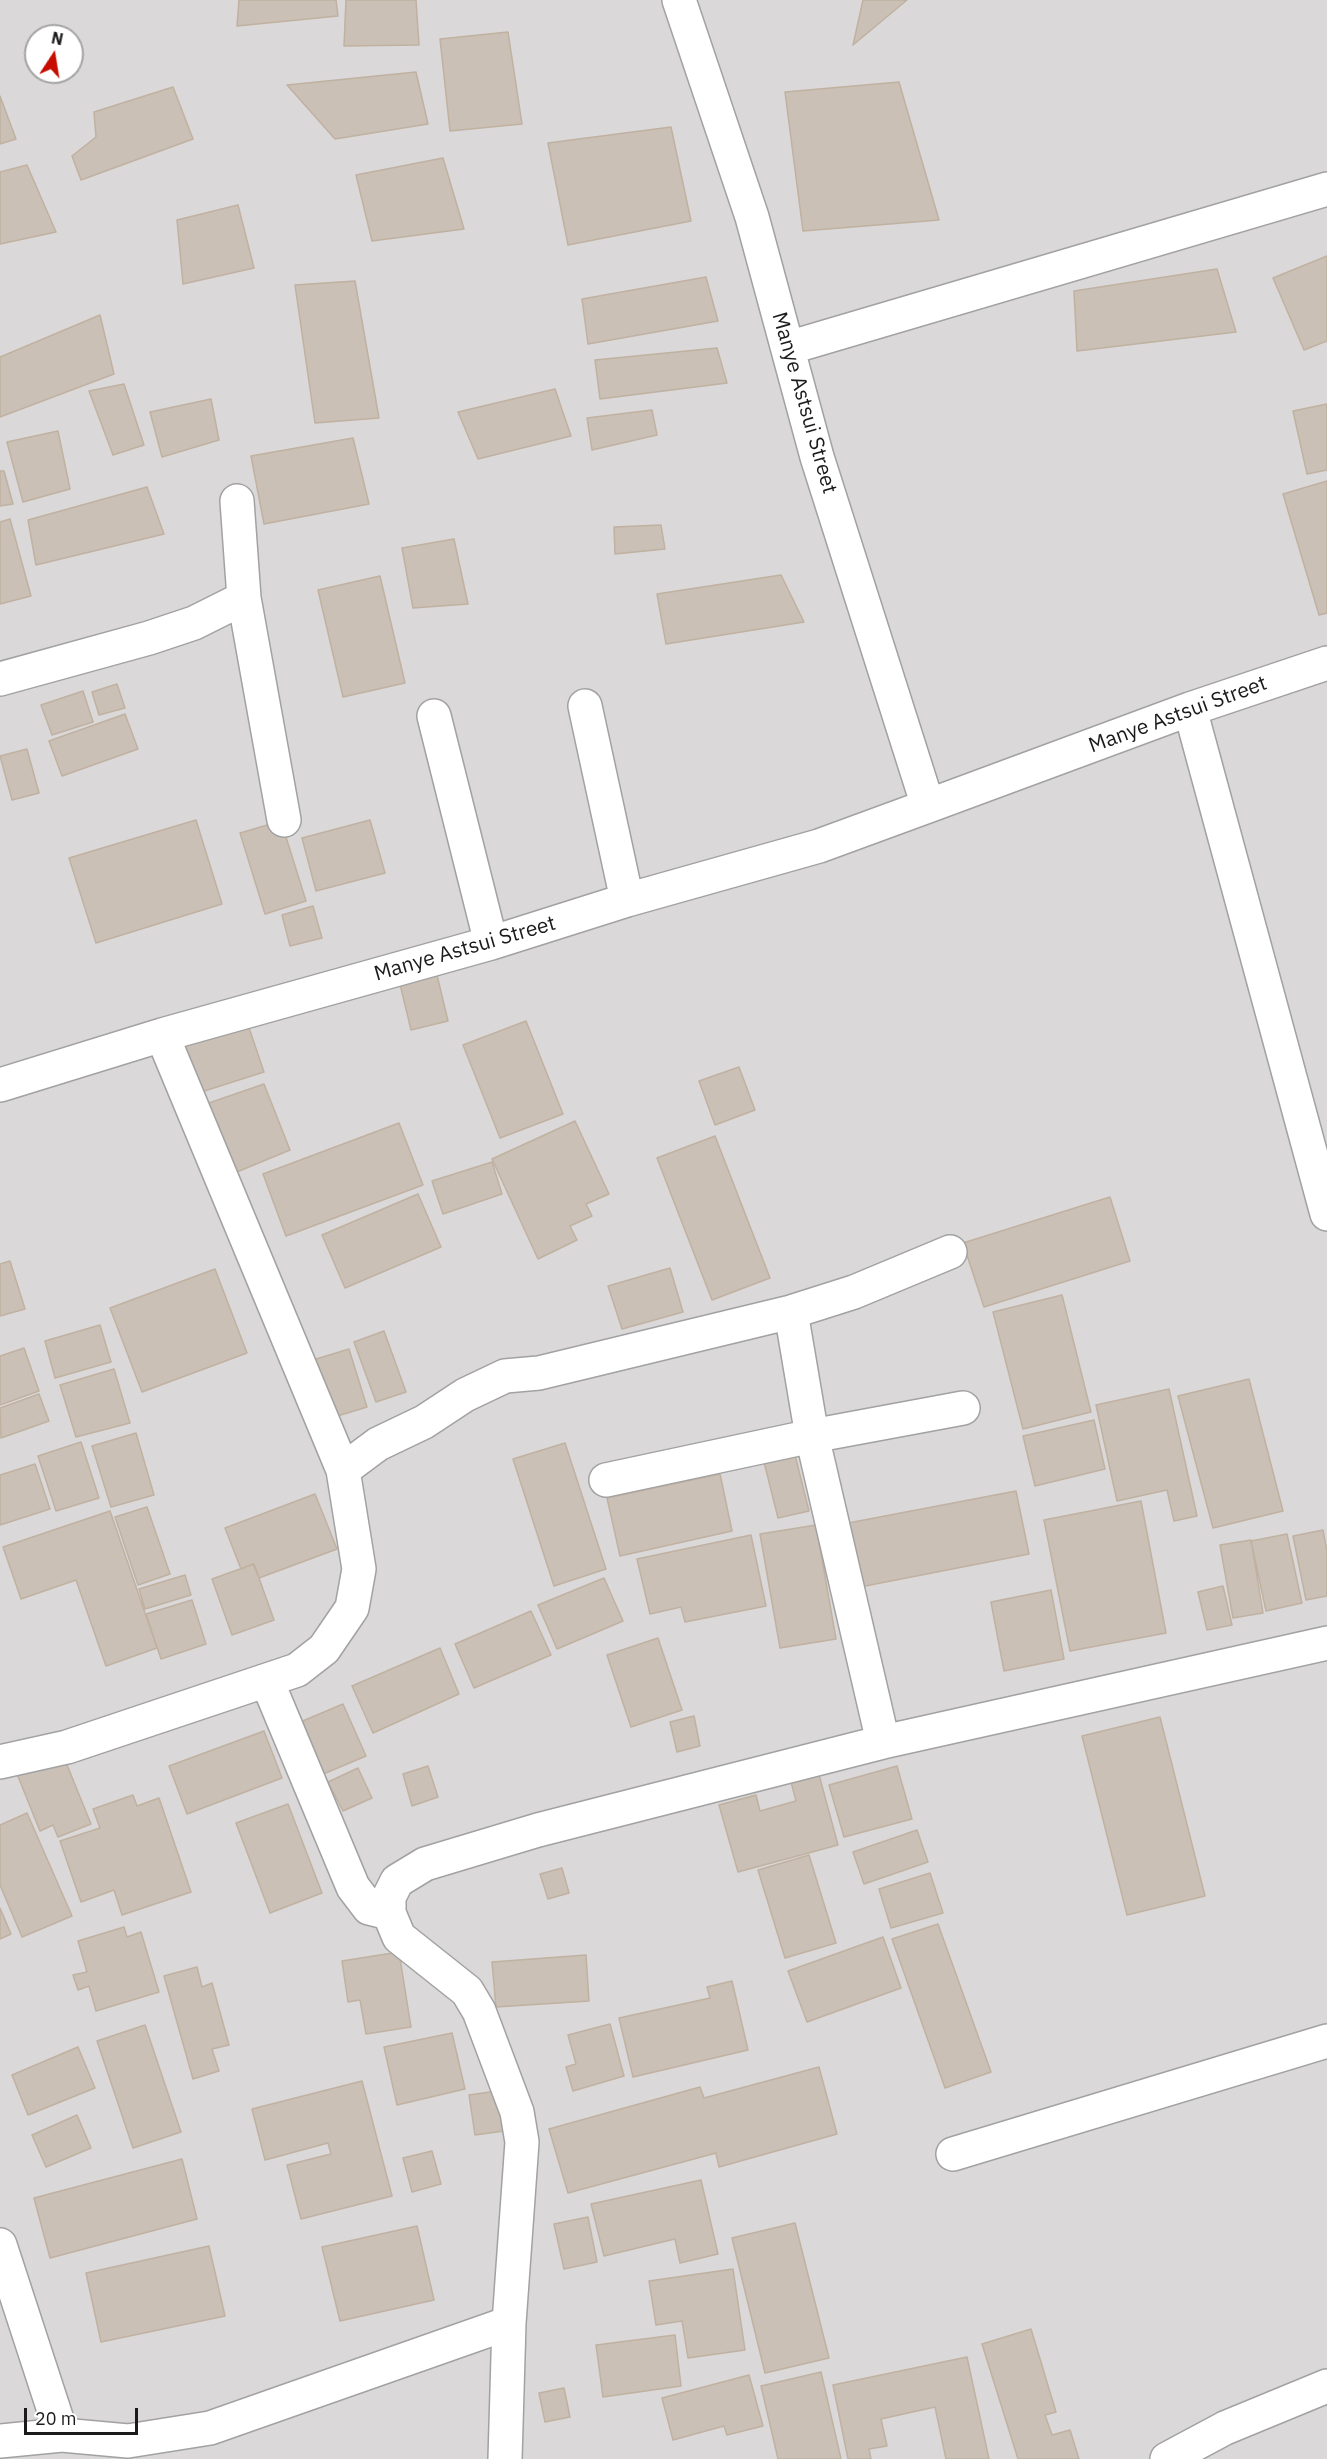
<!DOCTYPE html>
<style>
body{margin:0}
#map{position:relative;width:1327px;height:2459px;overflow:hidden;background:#eeeae0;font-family:"IBM Plex Sans",sans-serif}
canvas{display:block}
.north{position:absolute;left:24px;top:24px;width:60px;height:60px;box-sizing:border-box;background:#fff;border:2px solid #a4a4a4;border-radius:50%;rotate:12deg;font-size:16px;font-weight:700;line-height:24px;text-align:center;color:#1b1b1b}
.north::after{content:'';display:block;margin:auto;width:21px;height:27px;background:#c70d00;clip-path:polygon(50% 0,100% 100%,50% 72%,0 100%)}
.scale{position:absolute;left:24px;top:2408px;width:114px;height:27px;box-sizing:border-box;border:3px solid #1b1b1b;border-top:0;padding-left:8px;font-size:18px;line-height:21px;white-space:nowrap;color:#1b1b1b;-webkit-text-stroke:4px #fff;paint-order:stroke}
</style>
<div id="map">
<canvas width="1327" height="2459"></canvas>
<div class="north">N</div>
<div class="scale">20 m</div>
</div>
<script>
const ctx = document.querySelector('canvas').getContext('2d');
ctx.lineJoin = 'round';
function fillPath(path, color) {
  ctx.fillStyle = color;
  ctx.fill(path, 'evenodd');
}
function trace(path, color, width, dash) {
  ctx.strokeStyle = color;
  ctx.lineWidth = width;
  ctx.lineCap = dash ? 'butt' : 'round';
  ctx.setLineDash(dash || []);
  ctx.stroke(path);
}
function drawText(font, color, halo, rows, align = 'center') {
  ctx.font = font + ' "IBM Plex Sans",sans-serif';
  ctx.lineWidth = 4.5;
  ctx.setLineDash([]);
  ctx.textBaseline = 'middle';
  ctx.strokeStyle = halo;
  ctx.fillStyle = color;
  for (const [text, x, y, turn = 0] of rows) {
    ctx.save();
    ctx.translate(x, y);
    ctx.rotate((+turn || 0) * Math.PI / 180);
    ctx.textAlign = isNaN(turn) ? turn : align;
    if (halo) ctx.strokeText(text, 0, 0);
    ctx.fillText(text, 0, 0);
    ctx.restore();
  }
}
fillPath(new Path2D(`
 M0,0H1327V2459H0ZM36,36H72V72H36Z`), '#dad8d8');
const building = new Path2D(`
 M239,0H336L338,16L237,26Z
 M346,0H416L419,45L344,46Z
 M863,0H907L853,45Z
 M508,32L522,124L450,131L440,39Z
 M416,72L428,124L335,139L287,85Z
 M899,82L939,220L803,231L785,92Z
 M173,87L193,139L81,180L72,156L96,137L94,112Z
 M0,96L16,139L0,144Z
 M671,127L691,221L568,245L548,143Z
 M443,158L464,229L372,241L356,175Z
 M27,165L56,232L0,244V172Z
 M238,205L254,268L183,284L177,220Z
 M1327,256V341L1304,350L1273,278Z
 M1217,269L1236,332L1077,351L1074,291Z
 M706,277L718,321L588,344L582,299Z
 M355,281L379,418L315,423L295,285Z
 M100,315L114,374L0,417V357Z
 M717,348L727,383L600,399L595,360Z
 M124,384L144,445L113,455L89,391Z
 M555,389L571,436L478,459L458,412Z
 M211,399L219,440L162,457L150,412Z
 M1327,404V470L1307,474L1293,411Z
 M652,410L657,435L592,450L587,418Z
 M58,431L70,489L23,502L7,442Z
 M353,438L369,504L264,524L251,456Z
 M0,471H4L13,504L0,506Z
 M1327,481V613L1319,615L1283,494Z
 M147,487L164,534L36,565L28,520Z
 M10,519L31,596L0,604V522Z
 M661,525L665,549L615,554L614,527Z
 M454,539L468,604L413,608L402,548Z
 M781,575L804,622L666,644L657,594Z
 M380,576L405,683L343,697L318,590Z
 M117,684L125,708L99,715L92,692Z
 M83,691L93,722L52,735L41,705Z
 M125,714L138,749L62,776L49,741Z
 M27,749L39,793L12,800L0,756Z
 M196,820L222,904L96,943L69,858Z
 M370,820L385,873L316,891L302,838Z
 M281,821L306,901L265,914L240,833Z
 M313,906L322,938L290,946L282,915Z
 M437,975L448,1021L411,1030L400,984Z
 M246,1019L264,1072L198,1093L181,1041Z
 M526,1021L563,1114L500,1138L463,1045Z
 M739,1067L755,1110L715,1125L699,1081Z
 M264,1084L290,1150L232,1174L206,1104Z
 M575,1121L609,1194L586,1204L592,1216L570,1226L577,1240L538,1259L492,1159Z
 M399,1123L423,1185L286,1236L263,1174Z
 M715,1136L770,1278L712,1300L657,1158Z
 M492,1162L502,1194L443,1214L432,1181Z
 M418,1194L441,1247L345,1288L322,1235Z
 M1110,1197L1130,1261L984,1307L963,1243Z
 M10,1261L25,1309L0,1316V1264Z
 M670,1268L683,1312L622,1329L608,1286Z
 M215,1269L247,1353L142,1392L110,1308Z
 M1062,1295L1091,1412L1023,1429L993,1312Z
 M100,1325L111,1362L55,1378L45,1341Z
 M384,1331L406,1392L376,1402L354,1342Z
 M24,1348L39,1391L0,1405V1356Z
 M349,1349L367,1407L331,1418L313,1360Z
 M114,1369L130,1423L76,1437L60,1385Z
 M1249,1379L1283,1511L1213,1528L1178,1396Z
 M1169,1389L1197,1516L1174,1521L1167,1490L1117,1501L1096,1405Z
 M39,1394L49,1421L1,1438L0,1408Z
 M1094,1420L1105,1469L1035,1486L1023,1436Z
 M136,1433L154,1495L111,1507L92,1446Z
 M81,1442L99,1498L56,1511L38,1456Z
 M565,1443L606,1569L554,1586L513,1459Z
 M793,1447L809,1511L778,1518L762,1454Z
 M35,1464L50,1509L0,1525V1475Z
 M720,1474L732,1531L620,1556L607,1498Z
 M1016,1491L1029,1554L855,1588L843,1524Z
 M315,1494L337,1549L259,1578L253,1564L241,1569L225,1528Z
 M1141,1501L1166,1633L1070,1651L1044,1520Z
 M147,1507L170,1574L138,1585L115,1517Z
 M110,1511L157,1648L106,1666L76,1580L21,1599L3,1547Z
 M816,1525L836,1639L780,1648L760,1534Z
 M1323,1530L1327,1551V1596L1306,1600L1293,1536Z
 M1287,1534L1302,1603L1266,1611L1251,1541Z
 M751,1535L766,1606L685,1622L681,1607L650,1614L637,1559Z
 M1251,1540L1263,1613L1233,1618L1220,1545Z
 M254,1564L274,1620L232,1635L212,1579Z
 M185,1575L191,1595L145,1609L139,1589Z
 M604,1578L623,1621L557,1649L538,1605Z
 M1223,1586L1232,1625L1207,1630L1198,1592Z
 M1051,1590L1064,1659L1004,1671L991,1602Z
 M192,1600L206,1644L161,1659L146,1614Z
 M531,1611L551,1655L474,1688L455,1644Z
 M658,1638L682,1710L631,1727L607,1655Z
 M440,1648L459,1694L373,1733L352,1686Z
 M343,1704L366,1756L321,1775L298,1723Z
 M694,1716L700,1746L677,1752L670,1722Z
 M1160,1717L1205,1896L1127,1915L1082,1736Z
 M264,1731L282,1778L187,1814L169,1766Z
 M63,1755L91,1824L58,1837L53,1825L40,1831L17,1774Z
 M428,1766L438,1797L412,1806L403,1774Z
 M897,1766L912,1819L844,1837L829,1785Z
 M358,1768L372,1798L343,1811L328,1782Z
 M818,1771L838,1845L738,1872L719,1805L756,1795L760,1811L796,1801L790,1778Z
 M133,1795L137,1806L159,1798L191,1892L122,1915L114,1890L81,1902L60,1841L100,1828L93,1809Z
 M288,1804L322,1893L270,1913L236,1823Z
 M27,1813L72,1916L22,1937L0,1885V1825Z
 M917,1830L928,1862L864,1884L853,1852Z
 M809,1855L836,1943L785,1958L758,1870Z
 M562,1868L569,1893L548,1899L540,1874Z
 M930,1873L943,1913L891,1928L879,1889Z
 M0,1908L11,1934L0,1939Z
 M938,1924L991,2072L945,2088L892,1939Z
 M124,1927L127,1937L141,1932L159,1992L96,2011L89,1986L78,1990L73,1975L87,1972L78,1941Z
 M883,1937L901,1988L807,2022L788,1971Z
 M399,1952L411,2027L366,2034L360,2000L348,2002L342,1961Z
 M586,1955L589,2001L496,2007L492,1962Z
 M197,1967L202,1987L212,1983L229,2045L212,2049L219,2071L193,2079L164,1976Z
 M732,1981L748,2050L633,2077L619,2018L710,1998L707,1987Z
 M610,2024L624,2076L573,2091L566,2067L576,2064L568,2035Z
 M145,2025L181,2132L133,2148L97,2041Z
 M452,2033L465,2089L397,2105L384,2047Z
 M78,2047L95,2088L28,2115L12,2075Z
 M819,2067L837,2134L719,2167L716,2153L568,2193L549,2129L700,2087L704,2098Z
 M362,2081L392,2196L301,2219L287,2165L331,2154L328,2143L265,2160L252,2109Z
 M497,2091L504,2131L475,2135L469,2095Z
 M77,2115L91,2148L46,2167L32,2135Z
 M432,2151L441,2184L412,2192L403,2158Z
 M182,2159L197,2219L50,2258L34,2198Z
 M701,2180L718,2254L680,2263L675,2239L604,2256L591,2204Z
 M588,2217L597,2262L564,2269L554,2224Z
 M795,2223L829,2358L765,2373L732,2238Z
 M417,2226L434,2300L340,2321L322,2247Z
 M209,2246L225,2316L101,2342L86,2273Z
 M733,2269L745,2350L688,2358L682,2321L656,2325L649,2281Z
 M1031,2329L1056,2412L1045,2415L1052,2435L1070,2430L1079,2459H1018L982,2344Z
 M675,2335L681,2386L603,2397L596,2345Z
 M967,2357L989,2459H946L935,2407L881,2419L887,2446L869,2449L871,2459H848L833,2385Z
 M821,2372L841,2459H778L761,2386Z
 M749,2375L763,2426L727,2435L724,2426L673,2440L662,2398Z
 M564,2388L570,2417L545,2422L539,2393Z`);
fillPath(building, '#cac0b6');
trace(building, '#c0b1a1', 1.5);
const minor = new Path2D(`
 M788,348L1327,189
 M244,598L284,820
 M0,679L149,638L194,623L244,598L237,501
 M585,706L627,900
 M1190,709L1327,1214
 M434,716L491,943
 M928,806L1190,709L1327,663
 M162,1035L343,1470
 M0,1085L162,1035L491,943L627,900L819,846L928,806L817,457L752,217L679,0
 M791,1312L812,1436L883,1742
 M606,1480L812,1436L963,1408
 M267,1681L353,1887L369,1908L389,1913
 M0,1762L67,1747L297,1670L324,1649L352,1608L359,1569L343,1470L378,1444L424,1422L465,1395L505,1376L539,1373L791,1312L854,1292L950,1252
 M953,2154L1327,2041
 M0,2245L62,2435
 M0,2441L62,2435L128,2441L210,2428L509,2323
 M505,2459L509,2323L522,2142L517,2112L479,2011L467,1991L399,1937L389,1913V1897L397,1881L425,1864L538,1830L883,1742L1327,1643
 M1167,2459L1225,2428L1327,2386`);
trace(minor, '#a2a2a2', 36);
trace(minor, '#fff', 33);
drawText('21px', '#1b1b1b', '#fff', [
 ["Manye Astsui Street",804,403,74],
 ["Manye Astsui Street",1178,715,-20],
 ["Manye Astsui Street",465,949,-16]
]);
</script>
